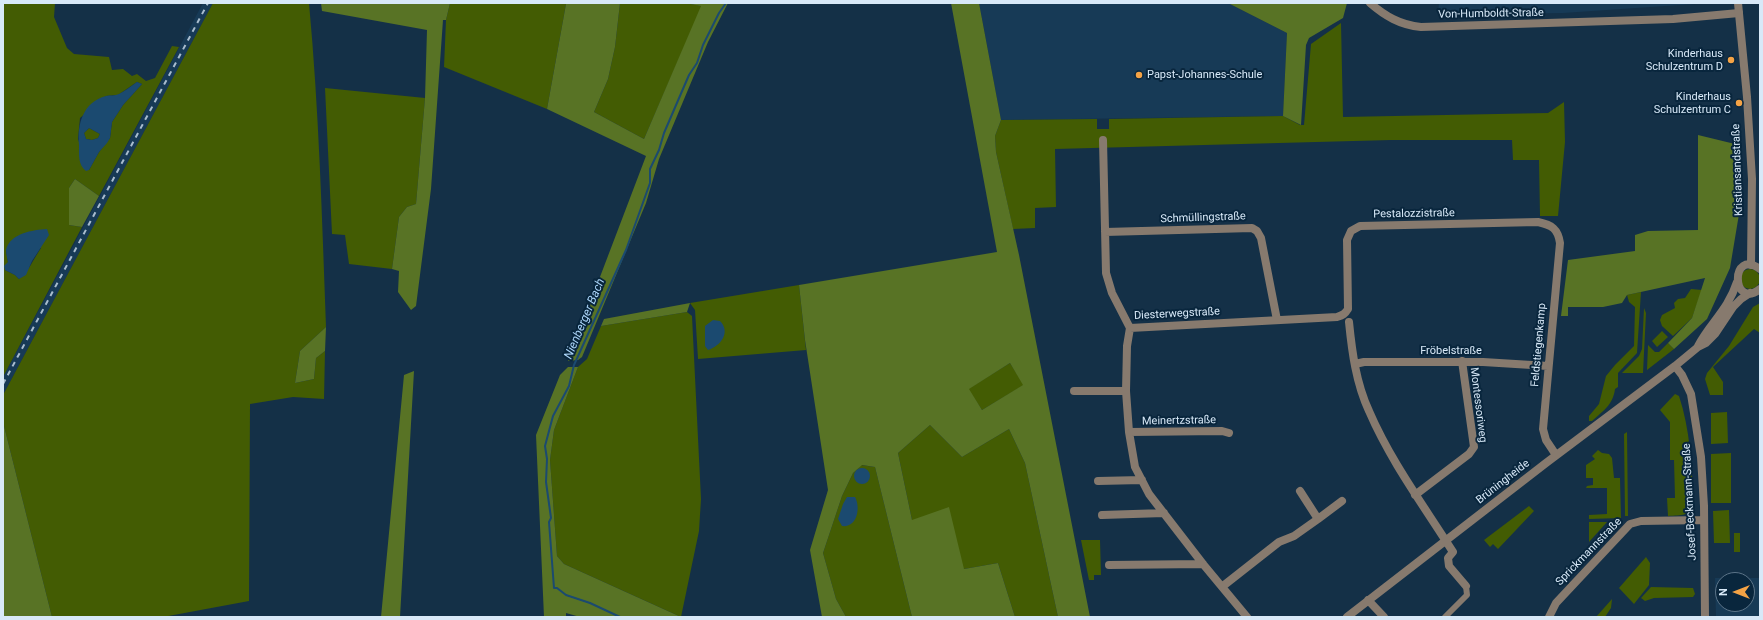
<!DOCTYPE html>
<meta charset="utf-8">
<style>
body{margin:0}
#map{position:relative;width:1763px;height:620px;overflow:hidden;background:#143047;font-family:Roboto,sans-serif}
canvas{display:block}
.frame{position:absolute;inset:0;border:4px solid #d8e9f8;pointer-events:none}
.north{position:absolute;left:1715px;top:572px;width:40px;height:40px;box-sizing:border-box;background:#09263d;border:1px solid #5c7488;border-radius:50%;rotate:270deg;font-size:11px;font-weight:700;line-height:16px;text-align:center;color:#d8e9f8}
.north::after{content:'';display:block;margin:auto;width:14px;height:18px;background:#f5a345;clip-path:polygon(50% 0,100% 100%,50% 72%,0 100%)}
</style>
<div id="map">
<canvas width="1763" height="620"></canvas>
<div class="frame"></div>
<div class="north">N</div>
</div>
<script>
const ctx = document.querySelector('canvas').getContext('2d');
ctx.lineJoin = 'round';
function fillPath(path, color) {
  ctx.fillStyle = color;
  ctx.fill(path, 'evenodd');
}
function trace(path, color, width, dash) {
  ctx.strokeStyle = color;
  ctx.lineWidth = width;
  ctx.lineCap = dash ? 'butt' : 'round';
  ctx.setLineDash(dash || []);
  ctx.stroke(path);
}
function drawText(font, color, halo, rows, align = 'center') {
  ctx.font = font + ' Roboto,sans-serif';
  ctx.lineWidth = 4;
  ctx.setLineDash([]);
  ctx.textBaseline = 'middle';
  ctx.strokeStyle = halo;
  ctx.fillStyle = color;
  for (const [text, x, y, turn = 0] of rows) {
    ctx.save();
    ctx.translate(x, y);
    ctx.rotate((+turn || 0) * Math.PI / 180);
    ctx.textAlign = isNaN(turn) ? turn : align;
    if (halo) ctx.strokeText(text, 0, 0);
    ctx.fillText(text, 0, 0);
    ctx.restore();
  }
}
fillPath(new Path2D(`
 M203,3H213L3,395V377Z
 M979,3H1228L1287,33L1283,116L1001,120Z
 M1439,3H1709L1563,13L1438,15Z
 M1715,578H1760V617H1716ZM1723,580H1747V604H1723Z`), '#173a56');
fillPath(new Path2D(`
 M3,3H55L54,17L67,48L74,54L109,57L112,70L123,69L132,76L137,74L146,81L155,78L172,46L179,47L99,196L75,179L69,188V225L82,227L3,377ZM137,82L142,84L123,105L112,122L110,138L99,152L89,170L78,139L80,118L106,96L118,95ZM41,248C34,258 28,273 19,279L15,275L5,270L8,262L6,250Z
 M213,3H309C319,111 322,219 326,327L300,351L295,383L314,379L316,358L325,351L324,399L293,397L250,404L249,601L163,617H52L4,426L3,395Z
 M450,3L566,4L547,109L444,67L446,20Z
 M620,3H685L702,6L644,139L594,112L608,79L615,47Z
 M1341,23L1343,117L1548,113L1564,102L1565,142L1558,216H1540L1539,160H1513L1512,140H1391L1055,149L1056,207L1035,208V228L1013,229L996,152L995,136L1001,120L1097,119V129H1109V119L1283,116L1300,125H1304L1311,44Z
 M325,88L425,98L416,204L407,207L399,217L392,269L349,264L345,235L332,234Z
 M89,128L100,134L98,138L92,140L86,139L84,133Z
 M1740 279a10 10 0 1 1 20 0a10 10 0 1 1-20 0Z
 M799,285L806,350L698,359L695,310L690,303Z
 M1691,289L1702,290L1692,318L1673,336L1662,326L1660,320L1662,315L1675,308L1674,303L1678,299L1685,298Z
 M1641,292L1637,353L1618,373V387L1615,389C1613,405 1603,411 1592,421H1589V416L1599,404L1606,376L1615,365L1634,346L1635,307L1629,302L1627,295Z
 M1760,303V333L1754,329L1713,367L1723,382V395H1710L1705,379L1707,373L1729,346L1753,307Z
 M1644,308L1646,313L1643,373H1622L1639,356L1642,349Z
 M687,312L692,316L701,499L699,531L681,617L564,564L557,556L550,460L554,430L578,367L587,359L601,326Z
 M1662,331L1668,337L1657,347L1652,341Z
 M1668,343L1674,349L1647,370L1648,345L1655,352H1659Z
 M1010,363L1024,385L982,410L968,389Z
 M1675,394L1679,396C1690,429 1692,466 1693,501C1690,517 1682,515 1668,516L1667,498H1675L1674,460H1670V422L1660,410Z
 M1727,412L1728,443L1711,444V413Z
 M930,425L962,457L1009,429L1025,463L1058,617H1015L998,563L964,569L912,520L898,453Z
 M1627,432L1628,516H1625L1624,434Z
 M1598,450L1602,453L1609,454L1612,458L1614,478H1620L1621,518L1589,519V515L1607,514V488H1586L1587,486L1593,485V478H1586V465L1595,459L1592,456Z
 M1731,453V503H1711V454Z
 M861,465L875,467L912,617H846L836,599L823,553L842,496L853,473Z
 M1529,506L1534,511L1498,549L1493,544L1490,547L1484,540Z
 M1729,510L1730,543H1714L1713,511Z
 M1589,522H1607L1589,542Z
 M1734,533H1740V552H1734Z
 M1081,540H1100L1101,575H1094V580H1089Z
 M1646,557L1650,563L1649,585L1634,604L1619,588Z
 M1651,587L1693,588L1695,594L1693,597L1654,598L1645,601L1641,598Z
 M1612,599L1611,608L1605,617H1596Z`), '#435c03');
fillPath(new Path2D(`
 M321,3H450L446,20H443L431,189L416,306L411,310L398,292L399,271L392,269L399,217L407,207L416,204L425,98L427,30L322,11Z
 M558,3H620L615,47L608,79L594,112L644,139L701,6L685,3H728L708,42L659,159L646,203L582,357L578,360L568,361L646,156L547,109L566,4Z
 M951,3H979L1001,120L995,136L996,152L1019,255L1090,617H1058L1025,463L1009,429L962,457L930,425L898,453L912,520L949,507L964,569L998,563L1015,617H912L875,467L862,465L853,473L842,496L823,553L836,599L846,617H822L810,550L828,490L805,340L799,285L997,252ZM1010,363L1023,385L982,410L969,389Z
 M1228,3H1347L1343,18L1309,38L1306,45L1301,125L1283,116L1287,33Z
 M1698,135L1735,144L1740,208L1730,268L1707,319L1674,349L1668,343L1692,318L1705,278L1627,295L1622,303L1603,307H1568V316H1561L1568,260L1635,251V235L1648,231L1698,230Z
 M75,179L99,196L82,227L69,225V188Z
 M690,303L687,312L601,326L604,319Z
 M326,327L325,351L316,358L314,379L295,383L300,351Z
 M568,367H578L554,430L550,460L557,556L564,564L681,617H580L566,613V617H544L536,435L560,375Z
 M414,371L400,617H381L404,375Z
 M3,421L4,426L52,617H3Z`), '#587325');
fillPath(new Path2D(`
 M137,82L142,84L123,105L112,122L110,138L107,143L99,152L89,170L86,171C78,165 79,155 79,145C77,124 83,102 106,96C110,95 115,96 119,94C125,91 131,86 137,82ZM89,128L100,134L98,138L92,140L86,139L84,133Z
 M47,229L49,235L32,261L26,275L19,279L15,275L5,270L4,266L8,262C7,259 6,253 6,250C10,233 33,230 47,229Z
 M713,320L720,321C731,332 721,346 708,350L705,346V326Z
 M854 476a8 8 0 1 1 16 0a8 8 0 1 1-16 0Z
 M847,497H855C861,508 857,528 842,526L838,519L843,504Z`), '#1b4a70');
trace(new Path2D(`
 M620,617L590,603L566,595L557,588H554L549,522L551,518L546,482L547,459L545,446L553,416L569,386L574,365L626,250L650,183V169L659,150L664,133L689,75L697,63L703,45L719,13L726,3`), '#1b4a70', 2);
trace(new Path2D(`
 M1445,617L1467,595L1466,586`), '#877a6e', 6);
trace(new Path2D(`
 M1370,3C1385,16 1400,25 1421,27L1673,19L1739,13
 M1103,140L1106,273L1112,293L1130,328L1337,317C1343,315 1345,314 1348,309L1347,240L1351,231L1360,226L1538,222C1552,225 1558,229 1560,243L1543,429L1546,440L1556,455
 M1105,232L1252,228L1257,231L1261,238L1277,320
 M1349,322C1352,352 1356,383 1369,411C1391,462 1424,506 1453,552L1448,558L1449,566L1466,586
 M1130,328L1127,346L1126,391L1129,432L1135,467L1149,494L1203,564L1247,617
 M1698,346C1710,323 1728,310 1737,282
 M1355,364L1364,362H1483L1548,366
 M1675,366L1682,375L1691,394L1701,457L1704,506L1705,617
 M1074,391H1126
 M1129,432L1222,431L1229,433
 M1098,481L1142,480
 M1415,495L1469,454L1474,447L1462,361
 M1102,515L1164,513
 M1318,519L1342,501
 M1109,565L1203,564
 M1223,586L1279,542L1294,536L1318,519L1300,491
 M1368,600L1384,617
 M1347,617L1546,463L1675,366L1698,347L1706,343L1715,334L1733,307L1741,299L1750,293
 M1549,617L1556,603L1630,524L1641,521L1704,520`), '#877a6e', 8);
trace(new Path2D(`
 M1738,3L1747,97L1752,179L1751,265
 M1760,269C1730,247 1731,311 1760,289`), '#877a6e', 8);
trace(new Path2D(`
 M3,384L208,3`), '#a9bdce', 2, [5, 5]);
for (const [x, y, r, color] of [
 [1731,60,4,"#f5a345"],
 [1139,75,4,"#f5a345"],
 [1739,103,4,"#f5a345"]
]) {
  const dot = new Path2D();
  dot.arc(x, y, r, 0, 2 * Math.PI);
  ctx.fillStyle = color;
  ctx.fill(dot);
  trace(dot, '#09263d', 1.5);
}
drawText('11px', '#d8e9f8', '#09263d', [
 ["Von-Humboldt-Straße",1491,14,-1],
 ["Kristiansandstraße",1738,170,-92],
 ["Pestalozzistraße",1414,214,-1],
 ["Schmüllingstraße",1203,218,-2],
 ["Diesterwegstraße",1177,314,-3],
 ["Feldstiegenkamp",1539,345,-85],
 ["Fröbelstraße",1451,351],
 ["Montessoriweg",1478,405,83],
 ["Meinertzstraße",1179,421,-1],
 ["Brüningheide",1503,482,-38],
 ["Josef-Beckmann-Straße",1690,502,-93],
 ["Sprickmannstraße",1589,552,-46]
]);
drawText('11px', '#d8e9f8', '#09263d', [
 ["Kinderhaus",1723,54],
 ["Schulzentrum D",1723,67],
 ["Papst-Johannes-Schule",1147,75,"left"],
 ["Kinderhaus",1731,97],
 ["Schulzentrum C",1731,110]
], 'right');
drawText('italic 12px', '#acd5f9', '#09263d', [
 ["Nienberger Bach",585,319,-67]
]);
</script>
